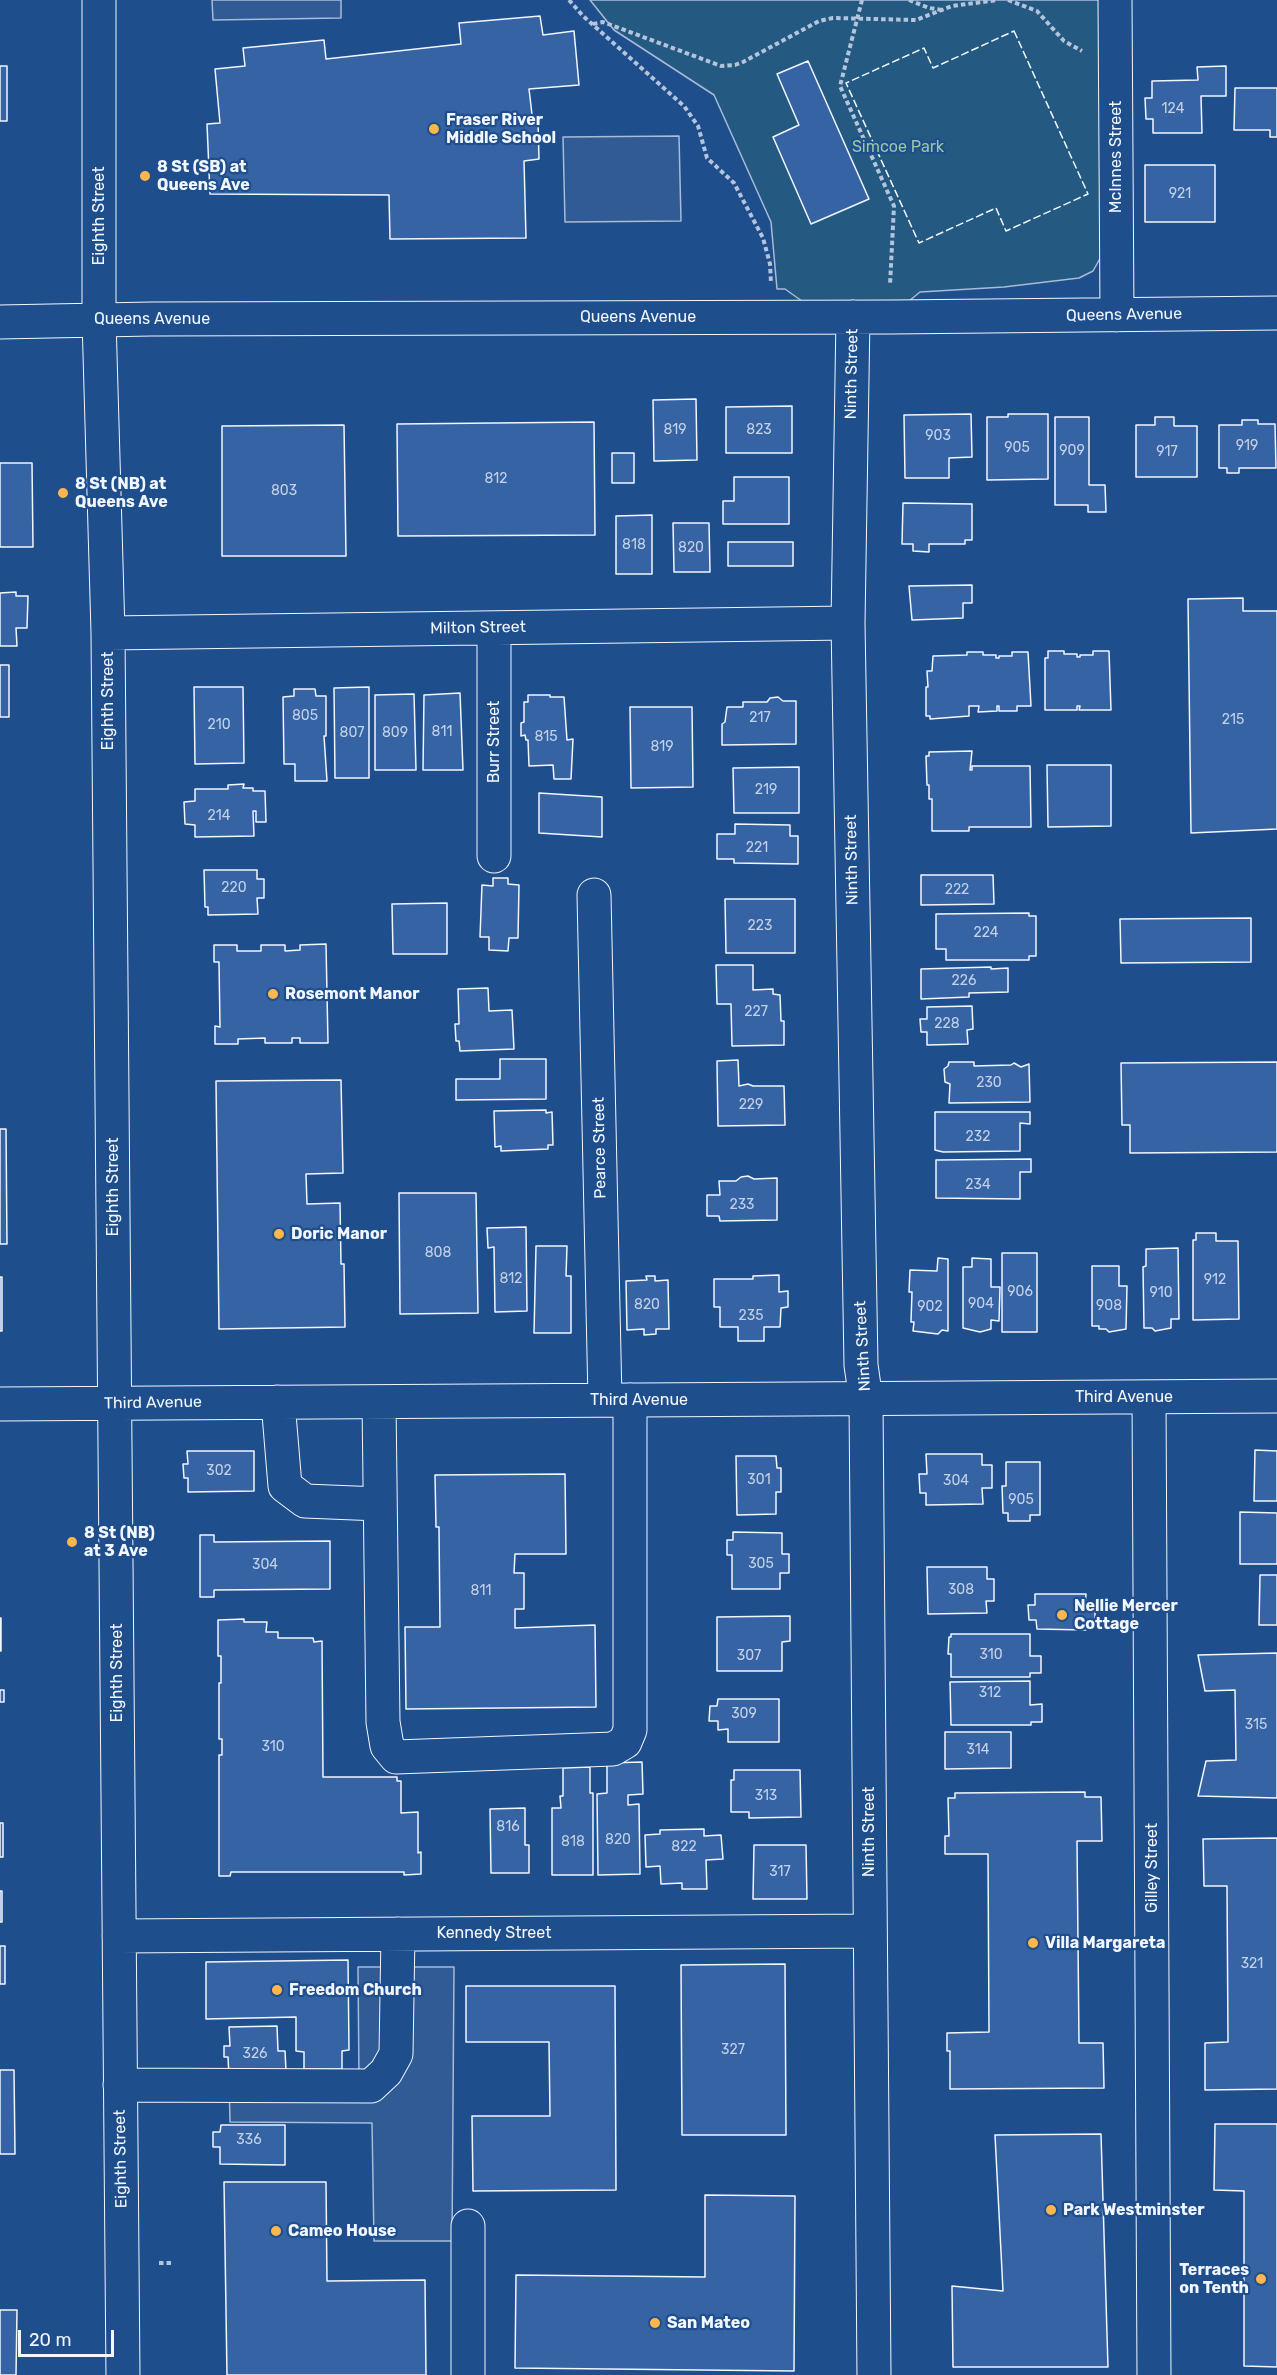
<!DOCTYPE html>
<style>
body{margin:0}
#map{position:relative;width:1277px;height:2375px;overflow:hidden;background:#1f4e8c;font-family:Rubik,sans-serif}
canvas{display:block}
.scale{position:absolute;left:18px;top:2330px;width:96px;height:27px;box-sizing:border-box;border:3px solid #f2f6ff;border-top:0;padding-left:8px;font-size:18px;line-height:21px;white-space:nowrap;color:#f2f6ff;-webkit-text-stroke:4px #1f4e8c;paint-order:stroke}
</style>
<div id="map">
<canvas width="1277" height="2375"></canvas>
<div class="scale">20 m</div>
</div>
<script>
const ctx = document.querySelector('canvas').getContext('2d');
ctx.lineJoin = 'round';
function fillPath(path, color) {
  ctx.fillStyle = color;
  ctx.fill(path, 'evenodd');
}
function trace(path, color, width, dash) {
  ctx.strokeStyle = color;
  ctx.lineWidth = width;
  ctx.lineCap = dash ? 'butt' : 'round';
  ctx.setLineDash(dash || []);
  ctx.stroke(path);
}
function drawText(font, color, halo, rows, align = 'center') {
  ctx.font = font + ' Rubik,sans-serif';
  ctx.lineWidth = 4.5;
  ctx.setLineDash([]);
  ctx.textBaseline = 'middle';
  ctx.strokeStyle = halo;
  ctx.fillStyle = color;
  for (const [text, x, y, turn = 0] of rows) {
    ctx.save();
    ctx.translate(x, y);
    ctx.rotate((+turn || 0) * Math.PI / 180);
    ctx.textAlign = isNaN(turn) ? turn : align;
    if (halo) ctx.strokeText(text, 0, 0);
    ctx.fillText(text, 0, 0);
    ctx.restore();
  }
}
const green = new Path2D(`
 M590,0H1101L1102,255L1093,271L1079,278L1004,287L920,292L909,301L806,304L785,289H777L771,222L714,95L614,30Z`);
fillPath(green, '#245a82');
trace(green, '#a8bbd7', 1.5);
const parking = new Path2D(`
 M212,0H341V18L213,20Z
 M679,136L681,221L565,222L563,137Z
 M358,1967H454L452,2241H374L372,2123L230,2122L229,2080L359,2079Z`);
fillPath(parking, '#305b95');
trace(parking, '#a8bbd7', 1.5);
const building = new Path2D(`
 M540,16L543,35L574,31L579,85L529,89L533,123L538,122L539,159L524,161L526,238L390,239L389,195L210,194L207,124L220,123L215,69L245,66L243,48L324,40L326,59L461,44L459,23Z
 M808,61L869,199L811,224L773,137L799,125L777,74Z
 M0,66H7V121H0Z
 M1226,66V96H1201L1202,133H1153V119H1146L1145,98H1152V81L1198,80L1197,67Z
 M1235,88H1277V137H1270V130H1234Z
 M1145,165H1215V222H1145Z
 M696,399L697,460L654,461L653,400Z
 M792,406V453H726V407Z
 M971,414L972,457L949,458V478H905L904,415Z
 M1008,414H1048V479L987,480V417H1008Z
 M1055,417H1089V485H1105L1106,512H1088V505H1055Z
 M1155,417H1174V426H1197V477H1136V425H1155Z
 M1242,420H1258V424H1275L1276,468H1239V473H1227V468H1219V425H1242Z
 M594,422L595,535L398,536L397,424Z
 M344,425L346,556H222V426Z
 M612,453H634V483H612Z
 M0,463H32L33,547H0Z
 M734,477H789V524H723V501H734Z
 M903,503L972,504V540H965V544H929V552L913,551V544H902Z
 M652,515V574H616V516Z
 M673,523H709L710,572H674Z
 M728,542H793V566H728Z
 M972,585V603H963V618L912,620L909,586Z
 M16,592V596H28L27,628H16L17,646H0V593Z
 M1243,598V611H1277V829L1191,833L1188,599Z
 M1048,651H1064V654H1077V657H1080V655H1093V651H1109L1111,710H1079L1080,706H1077V710H1045V658H1048Z
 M967,652H983V655H996V658H999V656H1012V652H1028L1031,706H1017V711H999V706H997V711L978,712L979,706H969V716L930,719V716H926V687H928L927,671H932L933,656L967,655Z
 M0,665H9V717H0Z
 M194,687H243L244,763L195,764Z
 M369,687V778H335L334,688Z
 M294,689H315L316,696H326V736H324L327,781H295V764H284L283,697L294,696Z
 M460,693L463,770H423L424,695Z
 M414,694L416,770H375V695Z
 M528,695H550V697H564L567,740L573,739L571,779H554L553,765L529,766L528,740H526L525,735L521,736V723L524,722V702H528Z
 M778,697L783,701H796V744L722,745V724L725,722L727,707H743V702H767L770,698Z
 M630,707H692L693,787L631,788Z
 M972,751L970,770H972V766H1030L1031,827H969V831H932V799H929V785H927L926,756H929V752Z
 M1047,765H1111V826L1048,827Z
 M799,767V813H734L733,768Z
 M244,784L243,788H253V791H265L266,822H256V811H253L254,836L195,837V825L185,824L184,802L195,801V789H228V785Z
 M539,793L602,797V837L539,833Z
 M735,824L790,825V836H798V864L734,863V859H717V834H735Z
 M204,870H257V879H264V898H257L258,914L208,915V907H205Z
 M921,875H993L994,904L921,905Z
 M493,878H508V884L519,885L518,938H509L508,951L489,950V937H480L482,885L493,886Z
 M725,899H795V953H726Z
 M447,903V954H393L392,904Z
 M1029,913V916H1036V956H1029V960H946V949H936V914Z
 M1251,918V962L1121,963L1120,919Z
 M326,944L328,1043H300V1038H292V1043H265V1038L238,1039V1044H215V1026L220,1027L219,962H214V945H237V951H261V945H285V951L300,950V945Z
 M716,965H753V990L773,989V994L780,995L781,1021H784V1045L732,1046L731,1004H717Z
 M991,967V969L1008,968V992L969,993V997L921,999V969Z
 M488,988L489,1011L512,1010L514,1049L460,1051L459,1041H456L455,1024H459L458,989Z
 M972,1006L973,1029L967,1030L968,1044L927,1045V1032H921L920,1019H927V1007Z
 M500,1059H546V1099L456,1100V1079H500Z
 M738,1060L739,1086L748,1084L753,1086H784L785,1125L718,1126L717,1061Z
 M949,1062H974V1066L1011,1065L1014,1063L1021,1067L1029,1064L1030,1102L949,1103L950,1084L945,1082L944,1069L948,1066Z
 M1277,1062V1152L1130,1153V1125H1122L1121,1063Z
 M341,1080L343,1173L306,1174L307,1204L340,1203L341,1264H344L345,1327L219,1329L216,1081Z
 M546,1110V1113L552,1112L553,1145H548V1149L501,1151V1146L495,1147L494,1111Z
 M935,1112H1030V1124L1020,1123V1151L943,1152L935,1150Z
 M0,1129H6L7,1244H0Z
 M1031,1159V1172H1020V1199L936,1198V1160Z
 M748,1176L754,1179L777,1178V1220L720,1221L719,1216H707V1195H720L719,1181H736L741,1177Z
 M399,1193H476L478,1313L400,1314Z
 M526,1227L527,1311L495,1312L494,1247L488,1248L487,1228Z
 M1196,1233H1216V1241H1238L1239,1319L1193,1320V1240H1196Z
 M536,1246H567L566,1276H571V1333H534Z
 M1178,1248L1179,1319H1171V1328L1155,1331L1152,1328H1144L1143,1267L1146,1266V1249Z
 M1002,1253H1037V1332H1002Z
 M938,1258L948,1259V1331L942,1330L938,1334L913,1331L914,1322H911L912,1292H909L910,1270L937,1271Z
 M972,1258L991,1259V1287H1000L999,1321L991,1320V1329L980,1332L963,1328V1267H972Z
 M1092,1266H1119V1286H1127L1126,1329L1109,1332L1106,1329H1099V1326H1092Z
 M779,1275V1292L788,1291V1307L781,1308L780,1327H764V1341H738V1327H720V1307H714V1279H753V1276Z
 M646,1276H655V1281L668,1280L669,1329H656V1334L644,1335V1329L627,1330L626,1281L647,1280Z
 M0,1277H2V1331H0Z
 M1255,1450L1277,1451V1501H1254Z
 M187,1451H254V1491L188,1492V1478H184L183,1464H188Z
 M926,1454H982V1465H992V1488H982L983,1504L926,1505V1493H920L919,1474H927Z
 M736,1456H776L777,1468H781V1492H776V1514L737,1515Z
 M1006,1462H1040V1515H1030V1521H1008V1513H1003L1002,1486H1006Z
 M565,1474L566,1554H515L514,1573H524V1609H515V1628L595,1625L596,1707L406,1709L405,1627H440L439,1527H436L435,1475Z
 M1240,1512L1277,1513V1564H1240Z
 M733,1532L782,1533V1554H789V1573H780V1589H732V1555H727V1540H733Z
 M200,1535H214V1542L330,1541V1589L214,1590V1597H200Z
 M927,1567H987V1579H994V1601H986L987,1613L928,1614Z
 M1260,1575H1277V1625H1259Z
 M1035,1594H1086L1085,1610H1095V1626H1086V1630L1037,1629L1036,1620H1029L1028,1605H1035Z
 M790,1616V1641L782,1642V1671H717V1617Z
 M0,1618H1V1651H0Z
 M244,1619V1622H267L266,1632H278V1638H313L314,1642L322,1641L323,1777H397V1781H401V1813L418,1812V1853L421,1852V1874L404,1875V1872H231L230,1876H219V1755H222V1739H219V1683H221V1656H218V1620Z
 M951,1634H1030V1656H1041V1673H1030V1677H951V1654H948L949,1637H951Z
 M1277,1653V1798L1198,1796L1206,1761L1236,1760L1235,1690L1205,1691L1198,1655Z
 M1030,1681V1705L1042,1704V1722H1031V1725H951L950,1682Z
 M0,1690H4V1702H0Z
 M718,1699H779V1742H728V1729L718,1730V1721H709L710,1706H717Z
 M945,1732H1011V1768L945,1769Z
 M642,1762L643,1794L628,1795V1805L639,1804L640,1874L598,1875L597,1794L607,1793V1763Z
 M590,1767V1793H593V1875H552V1808H561L560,1796H563V1768Z
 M734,1770H800L801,1817L749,1818V1812H731V1780H734Z
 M1085,1792V1797H1101L1102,1841H1077L1079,2043H1103L1104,2088L950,2089V2051H947V2033L989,2032L988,1854H945V1836H949L948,1798H955V1793Z
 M525,1808V1845H529V1873H491L490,1809Z
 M0,1823H3V1857H0Z
 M704,1829V1836L721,1835L723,1859L706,1860L707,1889H682V1883L661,1884L660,1866L646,1867L645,1835L660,1834V1830Z
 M1277,1838V2089L1205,2090V2043L1228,2042L1227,1886H1204L1203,1839Z
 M754,1845H806L807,1899H753Z
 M0,1891H2V1922H0Z
 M0,1946H5V1984H0Z
 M348,1960L349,2050L342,2051V2069H304V2052L296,2051V2017L206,2019V1962Z
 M785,1964L786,2135H682L681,1965Z
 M466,1986H615L616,2190L473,2191L472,2116H550L549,2042H466Z
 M277,2026L278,2051H285L286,2071L229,2077L228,2057H224V2046H230L229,2027Z
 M0,2070H14L15,2154H0Z
 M1215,2124H1277V2367L1244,2366V2191L1214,2190Z
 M221,2125H285V2165L220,2164V2147H213V2132H220Z
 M1101,2134L1108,2367H953L952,2286L1003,2291L995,2135Z
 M224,2182H326L327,2281L425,2280L426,2375H227Z
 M705,2195L795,2196L794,2371L515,2368L516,2275L705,2277Z
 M0,2310H17L16,2375H0Z`);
fillPath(building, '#3563a3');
trace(building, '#f2f6ff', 1.5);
const minor = new Path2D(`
 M99,0V319L108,633L123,2375
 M1115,0L1117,315
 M853,317L848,623L861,1365L866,1400L874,2375
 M0,322L151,319L892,317L1277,313
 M494,628V856
 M108,633L848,623
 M594,895L605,1400
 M1149,1397L1154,2375
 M278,1402L285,1486L305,1501L379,1504
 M379,1402L383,1722L387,1746L396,1757L613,1749L625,1742L630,1730V1400
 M0,1404L1277,1396
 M119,1936L870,1931
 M120,2085L371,2086L386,2072L396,2054L398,1934
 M468,2375V2226`);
trace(minor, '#f2f6ff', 35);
trace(new Path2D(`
 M569,0L583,16L684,106L698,126L707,158L734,183L763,238L770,264L771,283
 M862,0L840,86L894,206L890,285
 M909,0L929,8L942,10
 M1008,0L1037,11L1064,41L1082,51
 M593,24L603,22L721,66L735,65L743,62L819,21L833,18L916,20L952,6L998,0
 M159,2263H174`), '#b3c4dc', 4, [4.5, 3]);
trace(minor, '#1f4e8c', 33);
trace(new Path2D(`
 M1014,31L1088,194L1006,231L996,208L919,243L846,83L924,48L933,68Z`), '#f2f6ff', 1.5, [8, 3]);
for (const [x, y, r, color] of [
 [434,129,6,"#ffb74d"],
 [145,176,6,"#ffb74d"],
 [63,493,6,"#ffb74d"],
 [273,994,6,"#ffb74d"],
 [279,1234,6,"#ffb74d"],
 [72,1542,6,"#ffb74d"],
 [1062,1615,6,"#ffb74d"],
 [1033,1943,6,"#ffb74d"],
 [277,1990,6,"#ffb74d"],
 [1051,2210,6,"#ffb74d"],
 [276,2231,6,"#ffb74d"],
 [1261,2279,6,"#ffb74d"],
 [655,2323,6,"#ffb74d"]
]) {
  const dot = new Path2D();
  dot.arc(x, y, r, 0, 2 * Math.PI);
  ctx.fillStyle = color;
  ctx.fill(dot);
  trace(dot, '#1f4e8c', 2);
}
drawText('14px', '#c3d1e8', null, [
 ["124",1173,109],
 ["921",1180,194],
 ["819",675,430],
 ["823",759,430],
 ["903",938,436],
 ["919",1247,446],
 ["905",1017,448],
 ["909",1072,451],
 ["917",1167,452],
 ["812",496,479],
 ["803",284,491],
 ["818",634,545],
 ["820",691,548],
 ["805",305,716],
 ["217",760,718],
 ["215",1233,720],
 ["210",219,725],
 ["811",442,732],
 ["807",352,733],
 ["809",395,733],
 ["815",546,737],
 ["819",662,747],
 ["219",766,790],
 ["214",219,816],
 ["221",757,848],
 ["220",234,888],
 ["222",957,890],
 ["223",760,926],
 ["224",986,933],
 ["226",964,981],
 ["227",756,1012],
 ["228",947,1024],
 ["230",989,1083],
 ["229",751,1105],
 ["232",978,1137],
 ["234",978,1185],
 ["233",742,1205],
 ["808",438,1253],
 ["812",511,1279],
 ["912",1215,1280],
 ["906",1020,1292],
 ["910",1161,1293],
 ["904",981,1304],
 ["820",647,1305],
 ["908",1109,1306],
 ["902",930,1307],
 ["235",751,1316],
 ["302",219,1471],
 ["301",759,1480],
 ["304",956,1481],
 ["905",1021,1500],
 ["305",761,1564],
 ["304",265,1565],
 ["308",961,1590],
 ["811",481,1591],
 ["310",991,1655],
 ["307",749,1656],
 ["312",990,1693],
 ["309",744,1714],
 ["315",1256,1725],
 ["310",273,1747],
 ["314",978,1750],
 ["313",766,1796],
 ["816",508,1827],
 ["820",618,1840],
 ["818",573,1842],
 ["822",684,1847],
 ["317",780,1872],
 ["321",1252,1964],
 ["327",733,2050],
 ["326",255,2054],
 ["336",249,2140]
]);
drawText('bold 16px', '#f2f6ff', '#1f4e8c', [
 ["Fraser River",446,120],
 ["Middle School",446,138],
 ["8 St (SB) at",157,167],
 ["Queens Ave",157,185],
 ["8 St (NB) at",75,484],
 ["Queens Ave",75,502],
 ["Rosemont Manor",285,994],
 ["Doric Manor",291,1234],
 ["8 St (NB)",84,1533],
 ["at 3 Ave",84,1551],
 ["Nellie Mercer",1074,1606],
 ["Cottage",1074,1624],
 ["Villa Margareta",1045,1943],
 ["Freedom Church",289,1990],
 ["Park Westminster",1063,2210],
 ["Cameo House",288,2231],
 ["Terraces",1249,2270,"right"],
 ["on Tenth",1249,2288,"right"],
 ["San Mateo",667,2323]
], 'left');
drawText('16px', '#97c8a6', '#1f4e8c', [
 ["Simcoe Park",898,147]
]);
drawText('16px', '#f2f6ff', '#1f4e8c', [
 ["McInnes Street",1116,157,-90],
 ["Eighth Street",99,216,-90],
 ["Queens Avenue",1124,315,-1],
 ["Queens Avenue",638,317],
 ["Queens Avenue",152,319],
 ["Ninth Street",852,374,-89],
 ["Milton Street",478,628,-1],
 ["Eighth Street",108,701,-90],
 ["Burr Street",494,742,-90],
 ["Ninth Street",852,860,-91],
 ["Pearce Street",600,1148,-91],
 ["Eighth Street",113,1187,-90],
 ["Ninth Street",863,1346,-93],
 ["Third Avenue",1124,1397],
 ["Third Avenue",639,1400],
 ["Third Avenue",153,1403,-1],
 ["Eighth Street",117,1673,-90],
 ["Ninth Street",869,1832,-90],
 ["Gilley Street",1152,1868,-90],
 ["Kennedy Street",494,1933],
 ["Eighth Street",121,2159,-91]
]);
</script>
